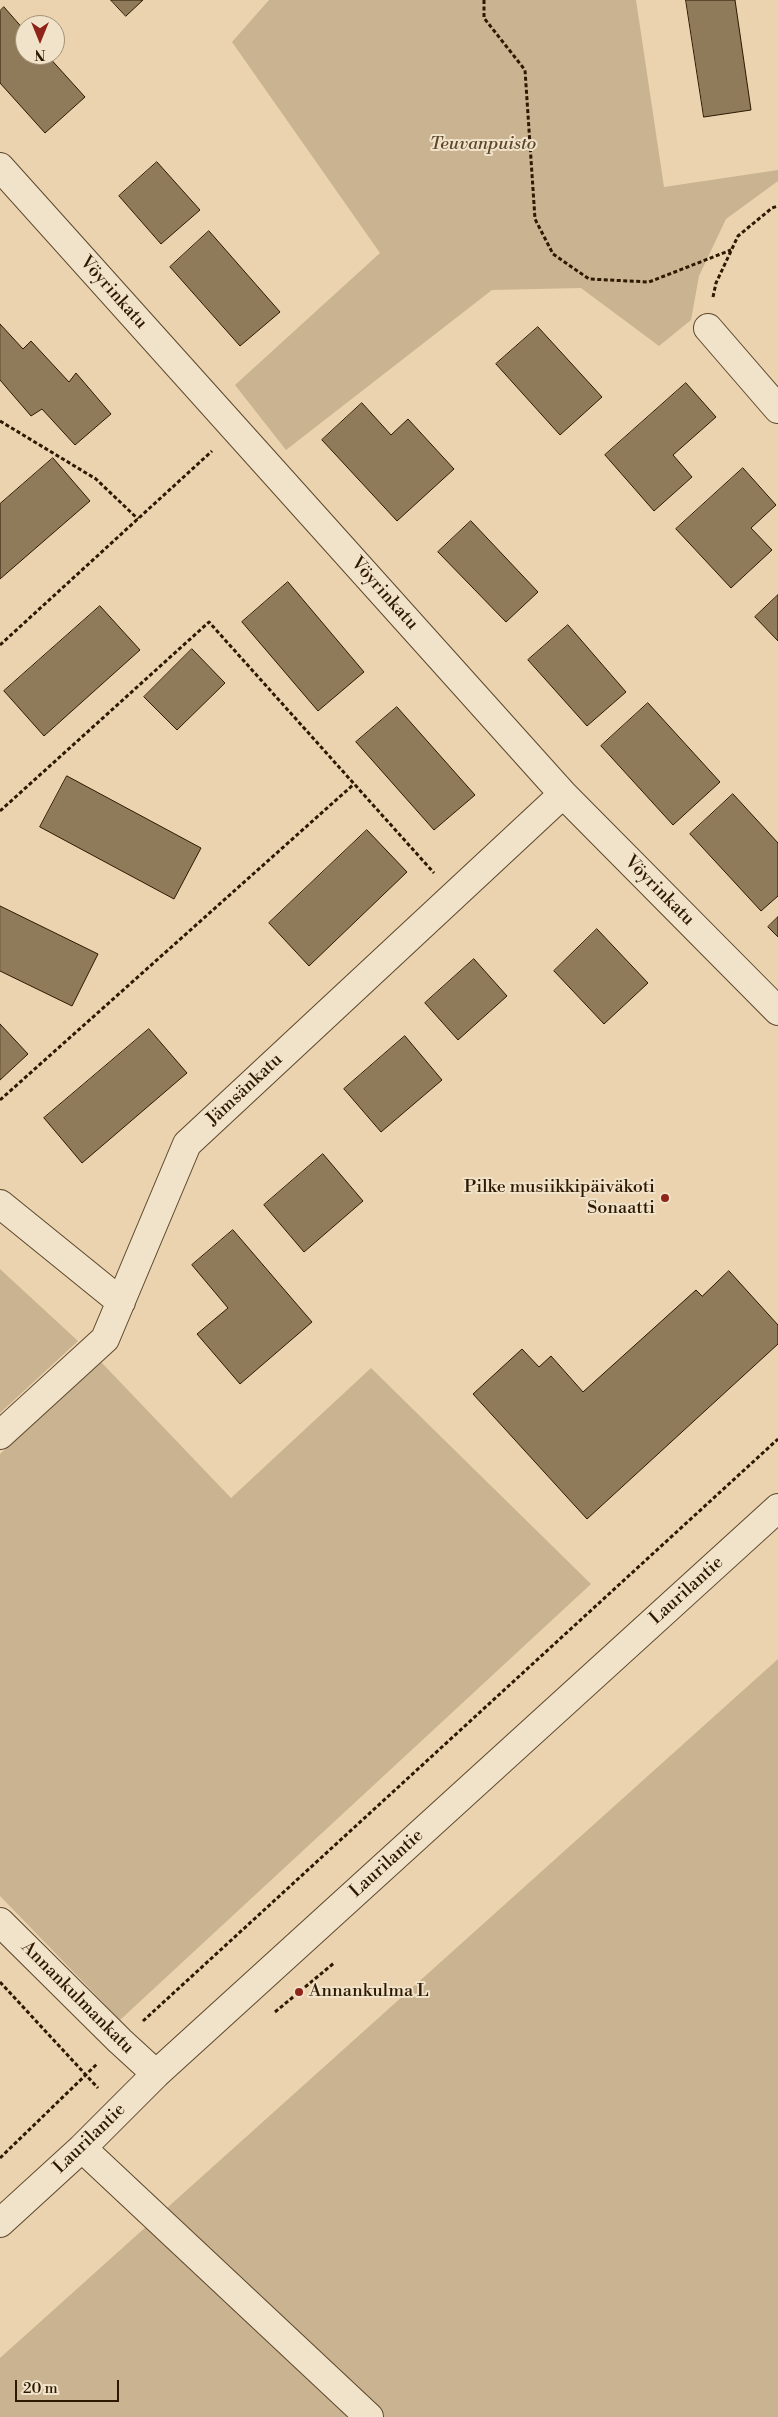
<!DOCTYPE html>
<meta charset="utf-8">
<style>
body{margin:0}
#map{position:relative;width:778px;height:2417px;overflow:hidden;background:#ead3ae;font-family:"Libre Bodoni",serif}
canvas{display:block}
.north{position:absolute;left:15px;top:15px;width:50px;height:50px;box-sizing:border-box;background:#f1e2ca;border:1px solid #a39279;border-radius:50%;rotate:180deg;font-size:14px;font-weight:700;line-height:20px;text-align:center;color:#2d1900}
.north::after{content:'';display:block;margin:auto;width:18px;height:22px;background:#8f2418;clip-path:polygon(50% 0,100% 100%,50% 72%,0 100%)}
.scale{position:absolute;left:15px;top:2380px;width:104px;height:22px;box-sizing:border-box;border:2px solid #2d1900;border-top:0;padding-left:6px;font-size:15px;line-height:18px;white-space:nowrap;color:#2d1900;-webkit-text-stroke:4px #f1e2ca;paint-order:stroke}
</style>
<div id="map">
<canvas width="778" height="2417"></canvas>
<div class="north">N</div>
<div class="scale">20 m</div>
</div>
<script>
const ctx = document.querySelector('canvas').getContext('2d');
ctx.lineJoin = 'round';
function fillPath(path, color) {
  ctx.fillStyle = color;
  ctx.fill(path, 'evenodd');
}
function trace(path, color, width, dash) {
  ctx.strokeStyle = color;
  ctx.lineWidth = width;
  ctx.lineCap = dash ? 'butt' : 'round';
  ctx.setLineDash(dash || []);
  ctx.stroke(path);
}
function drawText(font, color, halo, rows, align = 'center') {
  ctx.font = font + ' "Libre Bodoni",serif';
  ctx.lineWidth = 4;
  ctx.setLineDash([]);
  ctx.textBaseline = 'middle';
  ctx.strokeStyle = halo;
  ctx.fillStyle = color;
  for (const [text, x, y, turn = 0] of rows) {
    ctx.save();
    ctx.translate(x, y);
    ctx.rotate((+turn || 0) * Math.PI / 180);
    ctx.textAlign = isNaN(turn) ? turn : align;
    if (halo) ctx.strokeText(text, 0, 0);
    ctx.fillText(text, 0, 0);
    ctx.restore();
  }
}
fillPath(new Path2D(`
 M269,0H636L664,187L778,170V181L726,219L699,276L691,320L659,346L581,288L492,290L286,450L235,385L380,253L232,42Z
 M0,1269L78,1341L0,1413Z
 M101,1362L231,1498L371,1368L591,1584L120,2020L0,1896V1454Z
 M778,1659V2417H0V2358Z`), '#cab390');
const building = new Path2D(`
 M111,0H143L126,16Z
 M686,0H735L751,110L704,117Z
 M4,7L25,31V55H47L85,97L45,133L0,83V11Z
 M157,162L200,210L161,244L119,196Z
 M209,231L280,312L240,346L170,267Z
 M0,324L23,349L31,341L69,382L76,373L111,414L75,445L42,409L31,416L0,380Z
 M538,327L602,397L560,435L496,364Z
 M686,383L716,417L673,455L692,477L654,511L605,455Z
 M362,403L391,435L408,419L454,469L397,521L322,440Z
 M53,458L90,501L0,579V504Z
 M743,468L776,505L751,528L772,550L731,588L676,529Z
 M471,521L538,592L506,622L438,552Z
 M288,582L364,672L318,711L242,622Z
 M778,595V641L755,617Z
 M100,606L140,650L44,736L4,691Z
 M568,625L626,692L587,726L528,660Z
 M192,649L225,683L177,730L144,697Z
 M648,703L720,782L673,825L601,746Z
 M397,707L475,795L434,830L356,742Z
 M67,776L201,848L174,899L40,827Z
 M733,794L778,843V896L761,911L690,834Z
 M367,830L407,872L309,966L269,923Z
 M0,906L98,954L72,1006L0,971Z
 M778,917V937L768,927Z
 M597,929L648,983L604,1024L554,971Z
 M474,959L507,996L458,1040L425,1003Z
 M0,1024L28,1054L0,1080Z
 M149,1029L187,1073L82,1163L44,1118Z
 M405,1036L442,1080L381,1132L344,1089Z
 M323,1154L363,1201L304,1252L264,1205Z
 M233,1230L312,1322L240,1384L197,1334L228,1308L192,1265Z
 M729,1271L778,1325V1344L587,1519L473,1394L522,1349L539,1367L551,1356L583,1392L696,1290L702,1296Z`);
fillPath(building, '#8f7a5a');
trace(building, '#2d1900', 1);
const minor = new Path2D(`
 M0,167L563,794L778,1011
 M708,328L778,409
 M0,1204L121,1302
 M0,1435L105,1339L187,1144L563,794
 M0,1922L120,2041L156,2074
 M82,2148L369,2417
 M0,2223L82,2148L156,2074L778,1508`);
trace(minor, '#5c482c', 30);
trace(new Path2D(`
 M484,0V18L525,70L535,219L553,254L589,279L649,282L731,250
 M713,297L716,283L738,236L772,208L778,206
 M0,421L96,479L138,519
 M0,645L212,451
 M0,811L209,622L434,873
 M0,1100L354,784
 M0,1982L98,2088
 M275,2012L334,1963
 M143,2021L778,1439
 M0,2158L98,2063`), '#2d1900', 3, [4, 2.5]);
trace(minor, '#f1e2ca', 28);
for (const [x, y, r, color] of [
 [665,1198,5,"#8f2418"],
 [299,1992,5,"#8f2418"]
]) {
  const dot = new Path2D();
  dot.arc(x, y, r, 0, 2 * Math.PI);
  ctx.fillStyle = color;
  ctx.fill(dot);
  trace(dot, '#f1e2ca', 2);
}
drawText('italic 18px', '#5c472b', '#f1e2ca', [
 ["Teuvanpuisto",483,145]
]);
drawText('18px', '#2d1900', '#f1e2ca', [
 ["Vöyrinkatu",113,293,48],
 ["Vöyrinkatu",384,594,48],
 ["Vöyrinkatu",659,891,45],
 ["Jämsänkatu",245,1090,-43],
 ["Laurilantie",687,1591,-42],
 ["Laurilantie",387,1864,-42],
 ["Annankulmankatu",77,1998,45],
 ["Laurilantie",90,2139,-44]
]);
drawText('18px', '#2d1900', '#f1e2ca', [
 ["Pilke musiikkipäiväkoti",655,1188],
 ["Sonaatti",655,1209],
 ["Annankulma L",309,1992,"left"]
], 'right');
</script>
